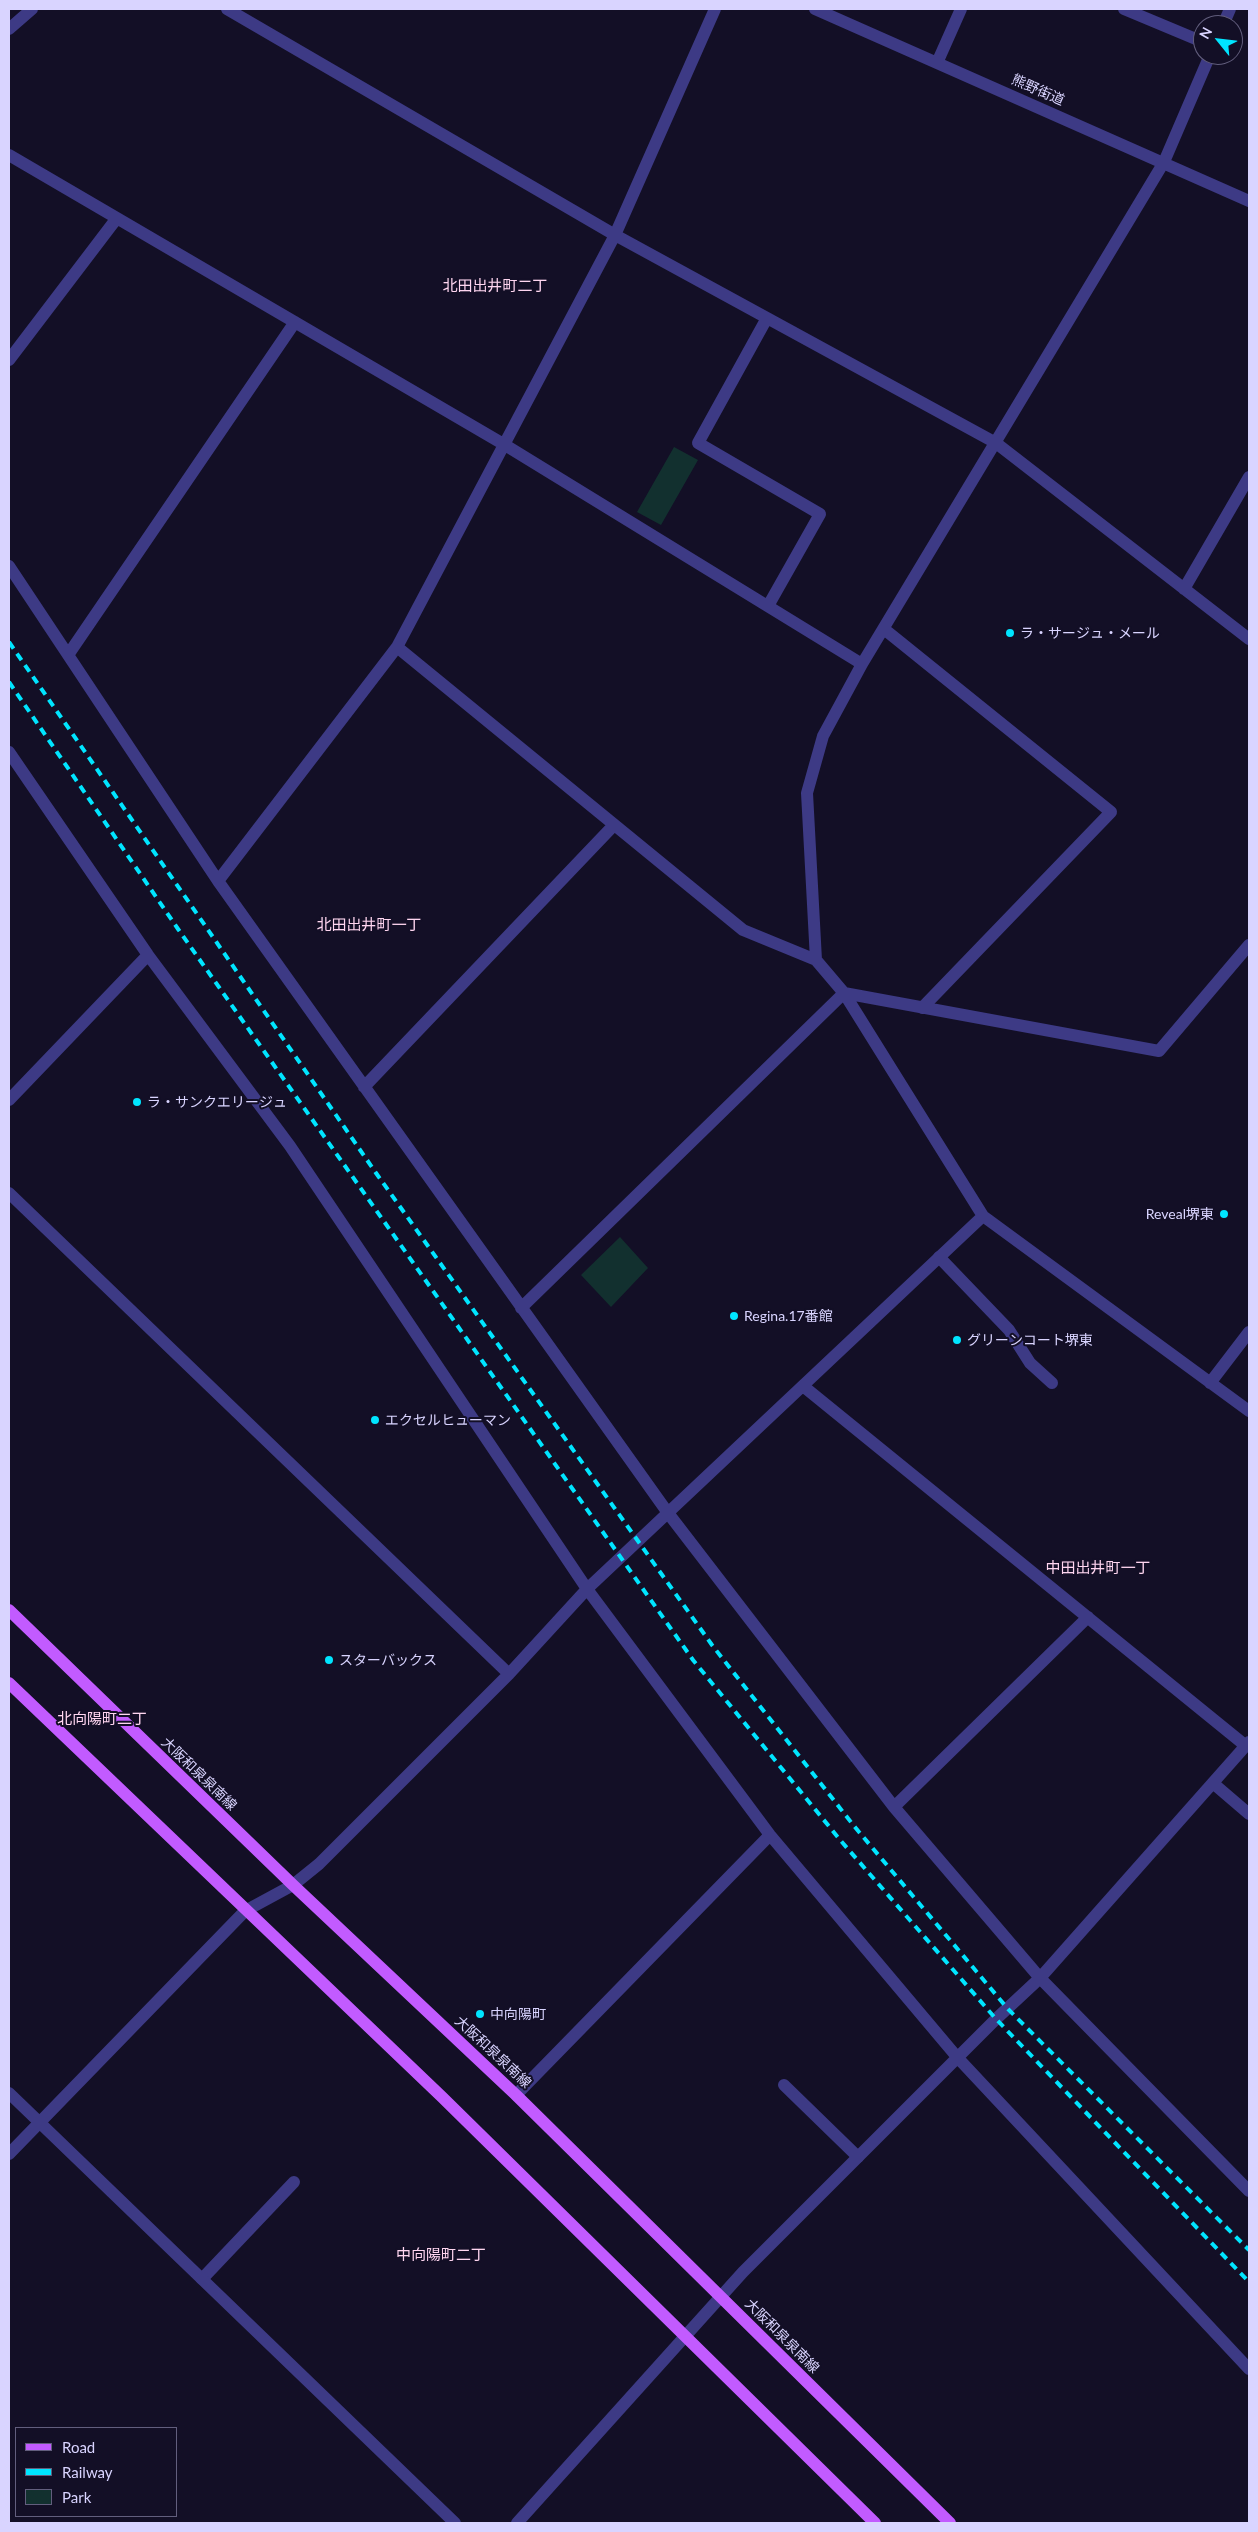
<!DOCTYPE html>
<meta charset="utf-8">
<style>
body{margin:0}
#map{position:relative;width:1258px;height:2532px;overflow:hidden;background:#130f26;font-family:Lato,sans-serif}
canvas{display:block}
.frame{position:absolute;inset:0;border:10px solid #d9d4ff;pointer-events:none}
.legend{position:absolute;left:15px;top:2427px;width:162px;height:90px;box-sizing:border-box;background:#130f26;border:1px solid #625e7d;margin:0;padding:6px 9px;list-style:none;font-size:15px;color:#d9d4ff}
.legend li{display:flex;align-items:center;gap:10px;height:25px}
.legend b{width:25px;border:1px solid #625e7d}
.north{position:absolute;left:1193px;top:15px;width:50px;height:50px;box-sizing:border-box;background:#130f26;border:1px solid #625e7d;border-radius:50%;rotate:299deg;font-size:14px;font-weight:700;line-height:20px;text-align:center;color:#d9d4ff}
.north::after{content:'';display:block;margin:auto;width:18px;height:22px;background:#00e5ff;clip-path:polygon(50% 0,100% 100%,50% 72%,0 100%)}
</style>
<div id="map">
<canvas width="1258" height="2532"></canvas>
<div class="frame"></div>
<ul class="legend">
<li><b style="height:6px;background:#c25bff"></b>Road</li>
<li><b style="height:6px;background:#00e5ff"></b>Railway</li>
<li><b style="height:14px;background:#12302f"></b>Park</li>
</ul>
<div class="north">N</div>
</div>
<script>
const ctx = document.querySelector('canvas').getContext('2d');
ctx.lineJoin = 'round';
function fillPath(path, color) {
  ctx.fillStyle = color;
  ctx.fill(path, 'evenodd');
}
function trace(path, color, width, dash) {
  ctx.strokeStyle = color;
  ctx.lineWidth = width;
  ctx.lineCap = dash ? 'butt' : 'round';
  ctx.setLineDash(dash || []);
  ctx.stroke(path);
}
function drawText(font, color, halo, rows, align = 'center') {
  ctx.font = font + ' Lato,"Noto Sans JP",sans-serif';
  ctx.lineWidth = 4;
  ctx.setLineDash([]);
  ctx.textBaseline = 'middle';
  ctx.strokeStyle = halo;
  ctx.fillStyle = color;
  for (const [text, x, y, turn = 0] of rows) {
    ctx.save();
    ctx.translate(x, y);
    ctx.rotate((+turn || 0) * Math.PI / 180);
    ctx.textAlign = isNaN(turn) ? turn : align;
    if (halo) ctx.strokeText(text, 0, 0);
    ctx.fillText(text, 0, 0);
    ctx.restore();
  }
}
fillPath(new Path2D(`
 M674,447L698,460L661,525L637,512Z
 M620,1237L648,1268L611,1307L581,1275Z`), '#12302f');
trace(new Path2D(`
 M1124,9L1203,42
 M939,1257L1009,1330L1030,1363L1052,1383
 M784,2085L858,2157
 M202,2279L294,2182`), '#3d3a85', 12);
trace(new Path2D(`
 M227,9L615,235L996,443L1249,639
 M815,9L1249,201
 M1223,25L1230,9
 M9,29L32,9
 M937,63L961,9
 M9,155L505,445L862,664
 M767,318L698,443L820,514L768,606
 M9,360L117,218
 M9,566L218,881L668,1513L894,1807L1040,1978L1249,2191
 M1184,589L1249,477
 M884,629L1111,812L922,1008
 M397,647L743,930L816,960L844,993L983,1216
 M68,655L295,322
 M9,752L148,955L290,1146L587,1589L770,1835L957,2057L1249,2369
 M218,881L397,647L615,235L715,9
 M816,960L807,793L823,736L862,664L1164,162L1210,55
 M844,993L1159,1051L1249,945
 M364,1087L614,825
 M9,1100L148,955
 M9,1193L509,1674
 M521,1308L844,993
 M1210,1383L1249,1332
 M803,1386L1246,1746
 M1214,1784L1249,1814
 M894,1807L1088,1617
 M245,1911L293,1885L319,1864L509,1674L587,1589L983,1216L1249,1411
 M9,2093L455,2523
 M516,2095L770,1835
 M517,2523L743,2272L996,2019L1040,1978L1249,1742`), '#3d3a85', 12);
trace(new Path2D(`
 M9,2154L245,1911`), '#3d3a85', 12);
trace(new Path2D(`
 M9,1610L293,1885L516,2095L950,2523
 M9,1683L442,2097L875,2523`), '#c25bff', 12);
trace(new Path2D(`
 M9,642L376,1173L712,1645L854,1826L1008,2009L1249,2250
 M9,682L178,929L693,1660L841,1841L996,2019L1249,2282`), '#00e5ff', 4, [8, 6]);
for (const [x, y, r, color] of [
 [1010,633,5,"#00e5ff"],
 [137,1102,5,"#00e5ff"],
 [1224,1214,5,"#00e5ff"],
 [734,1316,5,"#00e5ff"],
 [957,1340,5,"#00e5ff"],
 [375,1420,5,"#00e5ff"],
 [329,1660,5,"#00e5ff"],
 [480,2014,5,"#00e5ff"]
]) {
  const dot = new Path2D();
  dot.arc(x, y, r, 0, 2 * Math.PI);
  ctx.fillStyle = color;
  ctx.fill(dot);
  trace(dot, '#130f26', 2);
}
drawText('14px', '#d9d4ff', '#130f26', [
 ["熊野街道",1038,90,24],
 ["大阪和泉泉南線",199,1774,44],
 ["大阪和泉泉南線",493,2052,43],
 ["大阪和泉泉南線",782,2336,45]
]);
drawText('14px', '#d9d4ff', '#130f26', [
 ["ラ・サージュ・メール",1020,633],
 ["ラ・サンクエリージュ",147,1102],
 ["Reveal堺東",1214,1214,"right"],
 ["Regina.17番館",744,1316],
 ["グリーンコート堺東",967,1340],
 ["エクセルヒューマン",385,1420],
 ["スターバックス",339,1660],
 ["中向陽町",490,2014]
], 'left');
drawText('15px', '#ffd6f0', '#130f26', [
 ["北田出井町二丁",495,286],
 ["北田出井町一丁",369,925],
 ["中田出井町一丁",1098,1568],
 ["北向陽町二丁",102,1719],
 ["中向陽町二丁",441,2255]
]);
</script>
